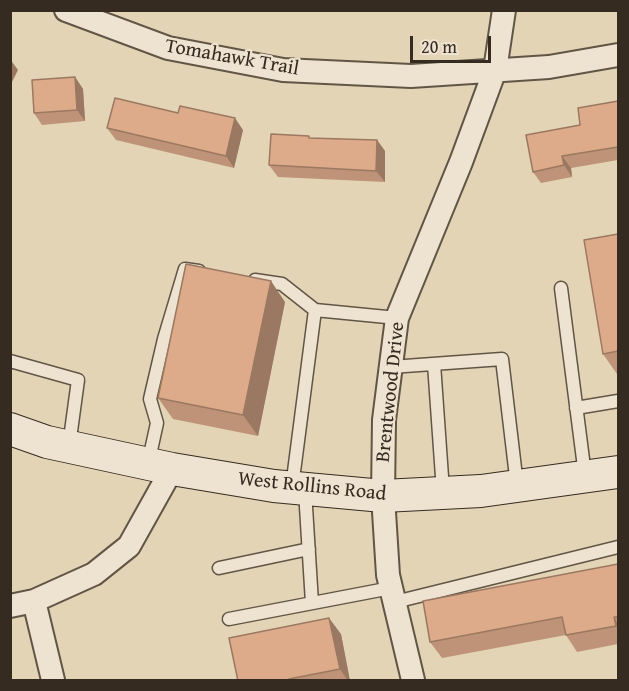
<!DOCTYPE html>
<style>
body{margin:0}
#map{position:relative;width:629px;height:691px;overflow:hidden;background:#e3d4b6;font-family:"Gentium Book Plus",serif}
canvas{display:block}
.frame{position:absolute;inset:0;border:12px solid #362b20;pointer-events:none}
.scale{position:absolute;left:410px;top:36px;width:81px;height:27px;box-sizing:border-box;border:3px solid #362b20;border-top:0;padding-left:8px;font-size:18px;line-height:21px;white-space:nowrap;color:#362b20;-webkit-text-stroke:4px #ede3d0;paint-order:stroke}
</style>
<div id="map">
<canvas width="629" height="691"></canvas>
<div class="frame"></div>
<div class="scale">20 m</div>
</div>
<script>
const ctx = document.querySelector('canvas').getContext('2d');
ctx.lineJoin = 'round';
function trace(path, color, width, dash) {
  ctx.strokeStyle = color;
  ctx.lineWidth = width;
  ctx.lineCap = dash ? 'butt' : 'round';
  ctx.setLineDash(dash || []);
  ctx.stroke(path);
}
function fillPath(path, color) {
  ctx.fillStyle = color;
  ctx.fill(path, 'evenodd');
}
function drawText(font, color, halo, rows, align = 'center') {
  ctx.font = font + ' "Gentium Book Plus",serif';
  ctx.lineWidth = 4.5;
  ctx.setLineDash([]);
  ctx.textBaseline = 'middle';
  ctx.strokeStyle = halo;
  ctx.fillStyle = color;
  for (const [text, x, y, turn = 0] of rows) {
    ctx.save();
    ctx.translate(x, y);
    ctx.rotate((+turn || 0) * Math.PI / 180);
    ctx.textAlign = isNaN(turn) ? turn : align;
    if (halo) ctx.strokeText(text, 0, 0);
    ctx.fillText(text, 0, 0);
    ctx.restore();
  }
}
const service = new Path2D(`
 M255,280L282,284L315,310L397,318
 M561,288L585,475
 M10,361L78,380L69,446
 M434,364L443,491
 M391,367L502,359L517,485
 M576,408L618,401
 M148,464L157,423L150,399L164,339L185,269L199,271
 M292,487L315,310
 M305,491L312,603
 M219,568L309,549
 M395,602L618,547
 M229,619L391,588`);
const minor = new Path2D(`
 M66,10L168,48L283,70L411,76L549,67L618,55
 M34,601L53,680
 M10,606L34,601L94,574L129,546L172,469
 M413,680L388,575L383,496L384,420L397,318L461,162L495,70L504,10`);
const secondary = new Path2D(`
 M10,429L47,442L172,469L274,486L383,496L481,491L618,472`);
trace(service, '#615546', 15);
trace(minor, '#615546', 26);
trace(secondary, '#362b20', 34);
trace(service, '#ede3d0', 12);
trace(minor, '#ede3d0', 22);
trace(secondary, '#ede3d0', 32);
fillPath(new Path2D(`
 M75,77L83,89L85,121L42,125L34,113Z
 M618,101V160L571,168L572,177L541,183L533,172L580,125Z
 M107,128L243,130L234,168L116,140Z
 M311,138L377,140L385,151V182L278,177L269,165Z
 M618,234V374H617L603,354Z
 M285,302L258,436L173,419L158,398Z
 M618,564V644L577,652L566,635L442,658L430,642Z
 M341,634L350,681H238Z`), '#bf9377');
fillPath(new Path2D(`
 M10,59L18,70L10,86Z
 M75,77L83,89L85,121L77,110Z
 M235,118L243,130L234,168L226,156Z
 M377,140L385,151V182L376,171Z
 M562,156L571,168L572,177L564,165Z
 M271,281L285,302L258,436L243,415Z
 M614,617L618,624V630L616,626Z
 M329,618L341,634L350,681H348L340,669Z`), '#9b7861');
const building = new Path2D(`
 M75,77L77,110L34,113L32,80Z
 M115,98L178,113L180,106L235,118L226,156L107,128Z
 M618,101V147L562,156L564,165L533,172L526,135L580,125L578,108Z
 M271,134L309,136V138L377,140L376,171L269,165Z
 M618,234V351L603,354L584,240Z
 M186,264L271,281L243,415L158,398Z
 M618,564V617H614L616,626L566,635L562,617L430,642L423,601Z
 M329,618L340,669L289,679V681H238L229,638Z`);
fillPath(building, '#deab8a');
trace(building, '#9b7861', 1.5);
drawText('20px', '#362b20', '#ede3d0', [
 ["Tomahawk Trail",232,58,10],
 ["Brentwood Drive",391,392,-84],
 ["West Rollins Road",312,487,6]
]);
</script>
